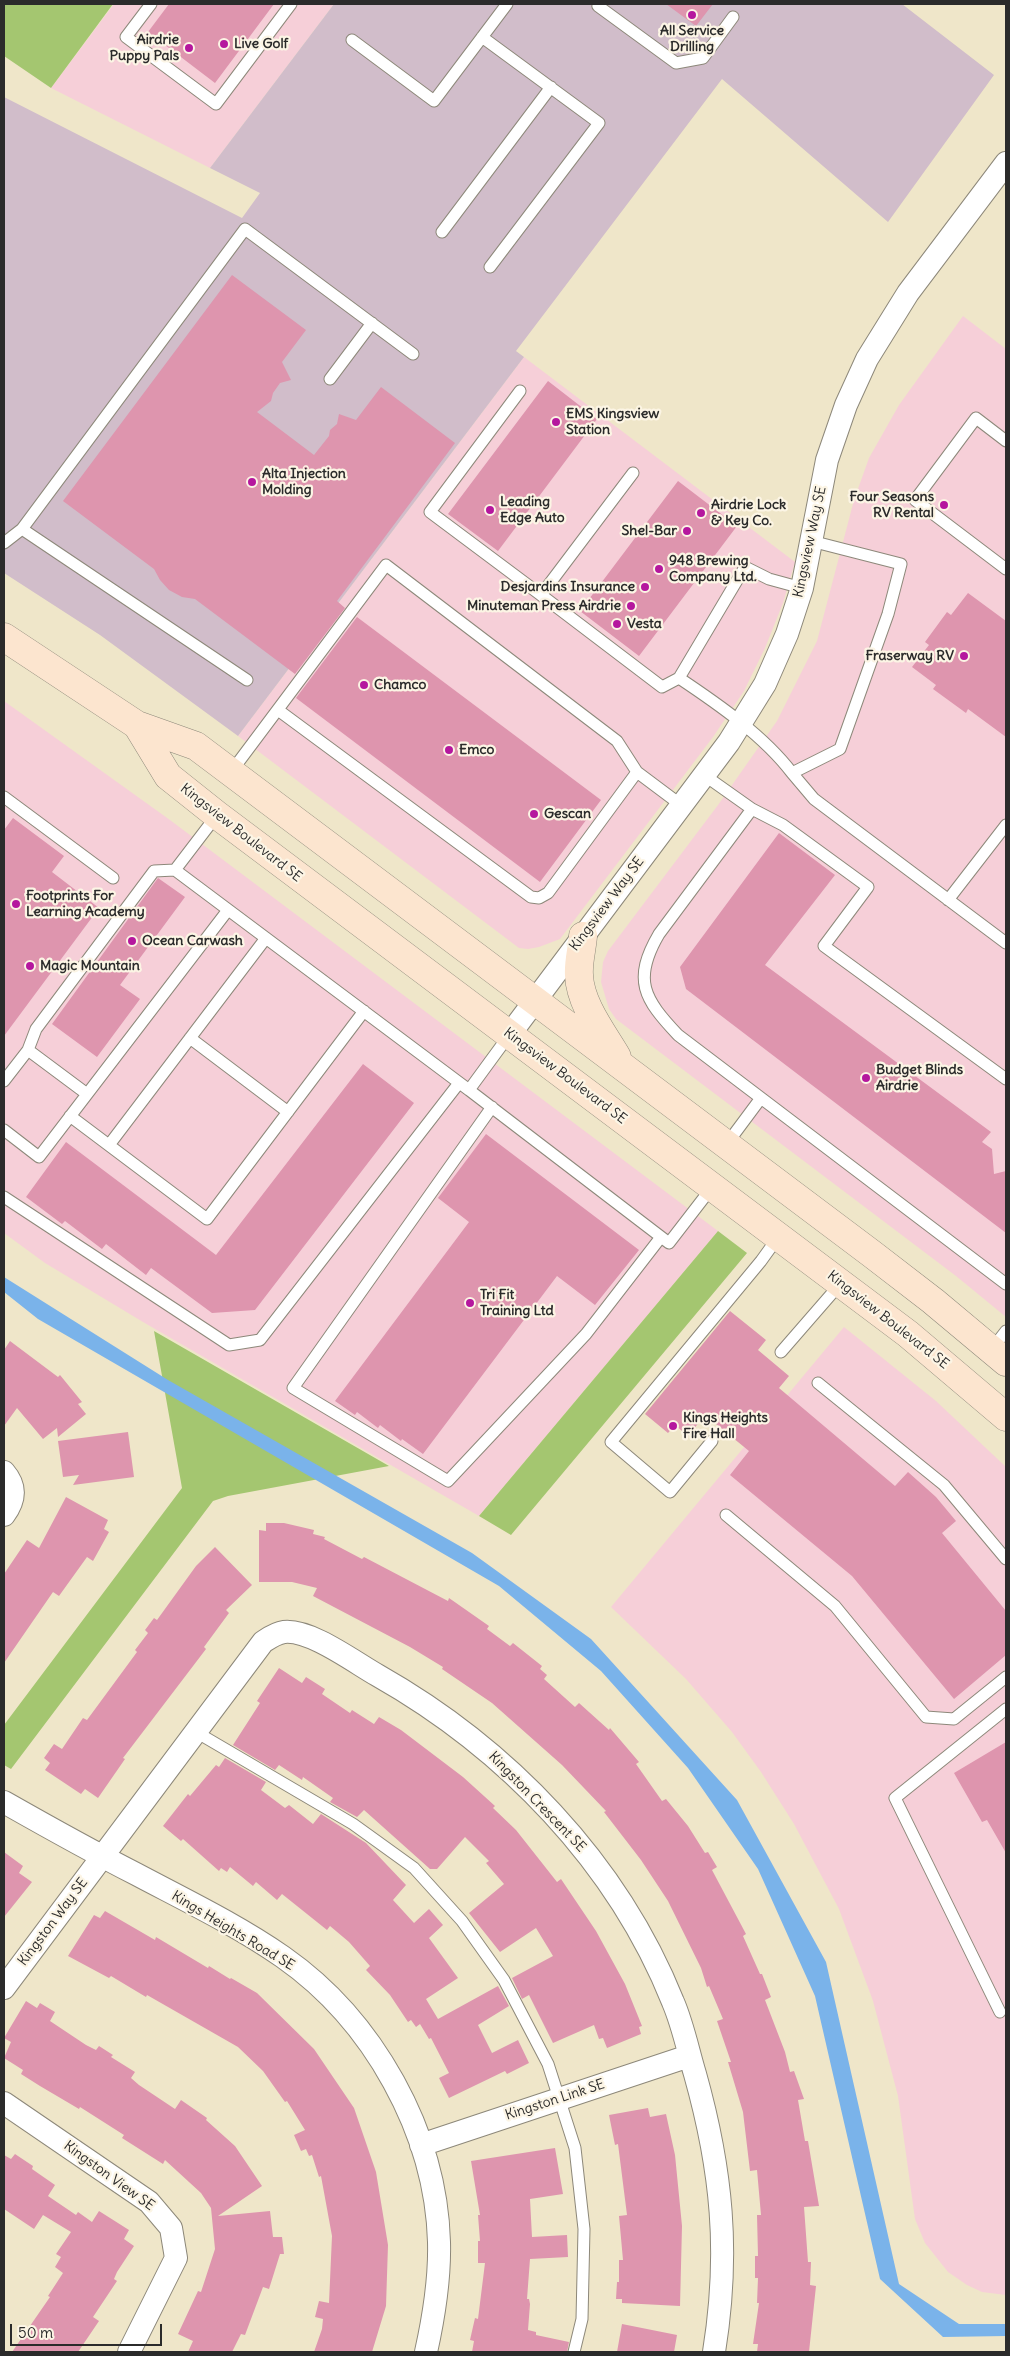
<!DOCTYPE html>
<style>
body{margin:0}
#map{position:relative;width:1010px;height:2356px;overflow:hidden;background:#efe6c9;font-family:Delius,sans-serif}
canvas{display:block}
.frame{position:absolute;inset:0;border:5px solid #2b2b2b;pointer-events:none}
.scale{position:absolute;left:10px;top:2324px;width:152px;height:22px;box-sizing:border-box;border:2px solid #2b2b2b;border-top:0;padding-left:6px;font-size:15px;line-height:18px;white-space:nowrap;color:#2b2b2b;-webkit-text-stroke:4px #fcf5e5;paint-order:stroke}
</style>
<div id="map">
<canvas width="1010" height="2356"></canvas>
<div class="frame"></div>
<div class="scale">50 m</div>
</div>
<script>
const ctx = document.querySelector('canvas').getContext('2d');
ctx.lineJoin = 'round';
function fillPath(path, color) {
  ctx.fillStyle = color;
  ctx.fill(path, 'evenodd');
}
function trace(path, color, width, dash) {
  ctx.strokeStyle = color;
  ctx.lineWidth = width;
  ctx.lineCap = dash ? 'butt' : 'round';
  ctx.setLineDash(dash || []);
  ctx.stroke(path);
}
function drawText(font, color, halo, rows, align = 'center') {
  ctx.font = font + ' Delius,sans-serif';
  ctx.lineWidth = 4.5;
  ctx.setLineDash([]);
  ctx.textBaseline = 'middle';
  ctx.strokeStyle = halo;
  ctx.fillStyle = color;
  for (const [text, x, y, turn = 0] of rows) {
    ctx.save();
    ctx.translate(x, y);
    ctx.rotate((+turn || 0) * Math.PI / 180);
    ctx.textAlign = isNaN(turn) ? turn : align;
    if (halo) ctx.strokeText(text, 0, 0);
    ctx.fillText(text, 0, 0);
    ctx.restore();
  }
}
fillPath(new Path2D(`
 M114,4H334L210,168L51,88Z
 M963,316L1006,349V1317L956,1276L616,1019L609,1009L601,982L603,962L608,951L718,805L777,721L817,641L854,500L869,458L899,405Z
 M524,357L795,562L783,603L765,648L744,691L713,737L560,939L539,947L528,949L519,948L238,736Z
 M4,701L170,820L718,1231L479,1516L143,1322L45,1263L4,1233Z
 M844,1327L936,1401L1006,1467V2295L982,2292L967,2285L948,2272L925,2243L915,2219L898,2096L873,2001L839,1909L794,1824L761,1772L732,1732L686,1679L611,1607Z`), '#f6cfd8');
fillPath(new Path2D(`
 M334,4H902L994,75L888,222L722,79L516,351L524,357L238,736L100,635L4,573V97L242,218L260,193L210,168Z`), '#d1bdca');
fillPath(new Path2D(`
 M4,4H113L51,88L4,56Z
 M718,1231L747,1253L511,1535L479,1516Z
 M154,1331L389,1466L228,1496L213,1501L11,1769L4,1765V1725L182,1488Z`), '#a4c670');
fillPath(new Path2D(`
 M4,1277L168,1380L472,1553L591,1639L737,1800L826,1962L899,2284L959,2324H1006V2336L943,2337L880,2279L815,1996L758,1869L688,1768L601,1671L499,1586L38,1319L4,1292Z`), '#7ab3ea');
fillPath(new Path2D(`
 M169,4H274L215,83L148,32Z
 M666,4H713L696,26Z
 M232,275L306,330L282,362L291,380L280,383L273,393L271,401L257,412L314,455L329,436L330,430L337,424L339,414L356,420L381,387L455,443L337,601L345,608L295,674L195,599L182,597L169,590L160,580L154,569L63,501Z
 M548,381L597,419L498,551L448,514Z
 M678,481L737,526L639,656L580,611Z
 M968,593L1006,621V737L968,709L966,713L933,689L936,685L912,667L929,645L925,642L947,612L951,615Z
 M357,617L601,800L540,882L296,698Z
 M13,818L64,856L52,872L99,908L4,1036V830Z
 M779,833L835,875L765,965L991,1132L982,1142L992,1149L994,1174L1006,1171V1233L686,989L680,967Z
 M158,878L185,897L120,985L140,999L97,1057L52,1024Z
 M363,1064L414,1103L255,1310L212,1313L151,1268L146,1275L106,1244L102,1249L65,1221L62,1224L26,1197L66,1142L216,1255Z
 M486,1134L639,1250L595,1305L557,1276L423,1454L402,1439L401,1441L380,1425L378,1428L357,1412L355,1415L335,1401L469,1222L438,1198Z
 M730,1311L766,1340L758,1350L789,1376L779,1388L895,1486L908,1472L936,1497L956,1521L942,1533L1006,1611V1655L954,1699L852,1576L730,1475L749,1451L705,1415L688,1436L675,1425L668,1433L645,1414Z
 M10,1341L58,1377L60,1375L82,1402L78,1404L86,1414L58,1437L57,1428L43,1439L17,1408L4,1426V1350Z
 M128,1432L134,1477L73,1485L79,1475L63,1477L58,1441Z
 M66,1497L108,1520L104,1529L109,1532L93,1561L87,1557L59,1596L53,1592L4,1663V1574L27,1540L39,1548Z
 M266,1523H284L314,1530L313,1534L325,1537L324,1539L362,1559L364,1557L448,1601L449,1598L489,1626L487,1629L510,1646L513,1643L542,1666L540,1669L547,1675L544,1679L575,1707L579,1703L609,1730L610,1728L639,1762L636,1764L662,1801L666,1799L688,1826L705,1853L708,1852L717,1867L712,1870L746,1934L743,1936L760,1974H762L771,1997L765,2000L785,2052L790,2072L794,2071L804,2099L798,2100L805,2141H808L819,2206L804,2207L808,2262H811L810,2285L816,2286L809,2352H757L758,2344H753L759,2303H757L758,2278H755V2256H758L757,2215H761L757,2170L750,2171L743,2112L728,2062H731L717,2021L723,2019L709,1986L707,1987L701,1968L668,1901L641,1860L604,1812L606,1811L562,1765L492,1703L442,1669L443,1667L410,1647L313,1596L317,1588L292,1582H259V1530L266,1531Z
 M215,1547L252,1585L226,1610L229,1613L204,1647L206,1649L123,1758L125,1759L98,1798L85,1789L81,1794L45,1770L50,1763L44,1758L54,1744L62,1749L83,1718L87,1720L137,1652L135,1650L148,1633L145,1630L154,1618L157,1620L196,1566Z
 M279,1668L302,1683L306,1677L325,1689L322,1694L350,1713L352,1710L374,1724L379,1717L401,1730L463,1777L495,1806L493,1808L516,1830L557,1882L561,1879L596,1931L625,1984L642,2026L639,2027L641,2034L607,2048L603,2038L599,2039L594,2025L553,2043L529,1995L522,1999L512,1978L553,1956L536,1928L500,1952L469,1913L504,1884L486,1863L489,1861L465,1837L437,1869H430L364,1810L357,1817L330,1802L333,1798L303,1777L302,1780L279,1765L275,1770L233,1745L260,1703L257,1701Z
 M1006,1742V1853L987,1820L982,1822L954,1773Z
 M225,1758L266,1782L261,1790L285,1808L289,1805L313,1824L321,1814L366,1843L406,1885L393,1900L414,1923L429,1909L443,1925L429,1938L458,1978L426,1999L438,2019L498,1986L509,2006L478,2025L492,2053L518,2040L529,2063L507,2074L505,2071L449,2098L439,2078L449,2073L431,2038L429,2039L420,2024L416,2027L411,2020L408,2022L390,1995L366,1970L370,1966L349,1942L330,1926L327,1930L282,1894L277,1900L256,1882L253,1886L230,1867L227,1872L221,1868L219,1871L183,1839L181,1841L163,1826L188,1794L190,1796L216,1765L219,1767Z
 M4,1852L23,1866L19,1873L32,1882L4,1917Z
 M105,1911L155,1940L156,1937L208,1968L209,1966L230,1979L231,1978L257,1993L314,2049L354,2108L376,2172L388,2245L386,2306L372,2352H314L322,2329L323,2319L315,2317L319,2301L329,2303L332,2236L321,2176L319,2177L312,2155L309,2156L306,2149L301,2151L294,2135L305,2130L287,2101L285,2102L263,2071L238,2047L147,1995L146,1997L111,1976L109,1978L68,1956L94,1915L100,1918Z
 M26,2001L37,2008L40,2003L55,2012L50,2021L86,2045L96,2050L99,2046L113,2055L111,2057L135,2072L131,2078L139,2085L175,2109L181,2100L207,2118L206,2120L235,2146L262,2186L218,2216L270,2211L273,2237H282L284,2254H280L269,2289L263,2287L245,2335L241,2334L232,2352H188L193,2341L178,2334L198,2291L201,2292L215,2249L211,2208L201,2193L165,2160L163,2164L122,2138L124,2135L80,2107L79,2109L40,2086L21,2074L23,2070L4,2058L11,2042L4,2038Z
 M648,2108L650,2117L666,2114L675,2155L682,2226L680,2306L622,2303V2299H616L617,2282H619V2260H623L619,2216L627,2215L618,2144L615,2145L609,2115Z
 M555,2148L563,2194L530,2199L532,2237L567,2235L568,2257L530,2259L527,2299H529L530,2304L528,2330L536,2332V2335L569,2342L567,2352H472L474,2341L470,2340L475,2318L478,2319L485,2263H478V2241H480L478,2215H480L471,2161Z
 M15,2154L33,2166L32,2169L55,2185L48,2196L76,2215L78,2212L92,2222L99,2211L129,2230L124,2239L134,2246L117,2272L114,2279L117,2281L93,2317L99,2321L78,2352H12L50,2297L48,2296L63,2273L55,2267L61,2257L56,2254L71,2232L43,2215L34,2229L4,2209V2155L11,2159Z
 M622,2324L677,2335L674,2352H617Z`), '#de95ae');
const service = new Path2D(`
 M151,4L126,37L216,104L291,4
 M599,4L598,6L676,63L703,58L733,17
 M482,37L599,123L490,267
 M352,40L434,101L507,4
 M442,232L551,87
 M330,379L372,323
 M520,391L430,512L541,595
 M1006,441L976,418L915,500L1006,569
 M633,473L541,595L662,687L679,678
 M22,529L245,229L413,354
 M4,543L22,529L247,680
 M802,588L769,579L745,567L679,678C718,704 764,736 792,773L840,749L888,614L901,564L811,541
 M278,710L531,897L539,898L548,893L637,772
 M231,772L386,565L617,741L637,772L681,805
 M792,773L814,799L1006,943
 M704,775L752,809L659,934C632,980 644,999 678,1035L1006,1284
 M4,797L113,878
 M752,809L783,825L868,887L824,946L1006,1079
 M217,815L175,870L469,1090
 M948,900L1006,825
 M510,1034L469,1090L669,1243L713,1186
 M190,1038L288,1112
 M28,1050L36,1029L154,871L175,870
 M4,1081L28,1050L87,1094
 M492,1107L293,1388L448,1481L586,1334L661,1237
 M70,1116L207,1219L364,1011
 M4,1130L39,1157L228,910
 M109,1145L266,938
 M726,1145L761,1098
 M4,1197L229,1345L260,1340L459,1083
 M992,1349L1006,1331
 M781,1352L841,1283
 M818,1383L944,1485L1006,1559
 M712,1441L670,1492L611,1442L761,1261L779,1236
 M726,1515L835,1606L926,1717L954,1719L1006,1677
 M196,1732L353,1824L414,1868L462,1921L504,1980L548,2064L575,2148L584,2229L582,2319L574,2352
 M1000,2012L895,1798L1006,1709`);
const minor = new Path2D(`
 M510,1034L729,742L765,684L787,634L802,588L827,460L846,405L867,359L908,293L1006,163
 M4,1472C17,1487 15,1500 4,1515
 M4,1802C48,1827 91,1851 136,1874C185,1900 237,1925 283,1957C373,2020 436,2132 439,2242C440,2279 434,2316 426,2352
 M4,1988L263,1642C269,1638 276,1633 284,1632C310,1629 354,1662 377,1675C506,1748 617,1862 673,2002C683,2025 688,2051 695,2074C722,2170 730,2253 714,2352
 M4,2103L149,2202L171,2228L176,2258L129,2352
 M421,2145L689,2056`);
const secondary = new Path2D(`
 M4,637L137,725L196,746L872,1254L933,1301L1006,1362
 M137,725L168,776L217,815L908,1334L1006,1417
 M583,936C582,949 578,963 579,975C580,1004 603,1033 617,1057`);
trace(service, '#8d887a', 13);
trace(minor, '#8d887a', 24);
trace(secondary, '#8d887a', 29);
trace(service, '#fff', 11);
trace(minor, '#fff', 22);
trace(secondary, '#fce5cf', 28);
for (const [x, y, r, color] of [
 [692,15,5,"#b5179e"],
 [224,44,5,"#b5179e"],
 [189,48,5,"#b5179e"],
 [556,422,5,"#b5179e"],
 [252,482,5,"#b5179e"],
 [944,505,5,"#b5179e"],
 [490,510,5,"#b5179e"],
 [701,513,5,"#b5179e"],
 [687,531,5,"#b5179e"],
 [659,569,5,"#b5179e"],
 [645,587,5,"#b5179e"],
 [631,606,5,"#b5179e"],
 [617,624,5,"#b5179e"],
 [964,656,5,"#b5179e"],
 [364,685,5,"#b5179e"],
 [449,750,5,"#b5179e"],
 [534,814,5,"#b5179e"],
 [16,904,5,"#b5179e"],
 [132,941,5,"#b5179e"],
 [30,966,5,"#b5179e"],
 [866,1078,5,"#b5179e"],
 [470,1303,5,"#b5179e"],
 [673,1426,5,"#b5179e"]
]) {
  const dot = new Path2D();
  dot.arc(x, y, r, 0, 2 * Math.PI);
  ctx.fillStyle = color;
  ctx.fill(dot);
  trace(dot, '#fcf5e5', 2);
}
drawText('bold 14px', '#2b2b2b', '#fcf5e5', [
 ["All Service",692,31,"center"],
 ["Drilling",692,47,"center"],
 ["Airdrie",179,40,"right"],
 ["Puppy Pals",179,56,"right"],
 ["Live Golf",234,44],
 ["EMS Kingsview",566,414],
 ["Station",566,430],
 ["Alta Injection",262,474],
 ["Molding",262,490],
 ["Four Seasons",934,497,"right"],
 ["RV Rental",934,513,"right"],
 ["Leading",500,502],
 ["Edge Auto",500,518],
 ["Airdrie Lock",711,505],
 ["& Key Co.",711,521],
 ["Shel-Bar",677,531,"right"],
 ["948 Brewing",669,561],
 ["Company Ltd.",669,577],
 ["Desjardins Insurance",635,587,"right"],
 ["Minuteman Press Airdrie",621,606,"right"],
 ["Vesta",627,624],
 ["Fraserway RV",954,656,"right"],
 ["Chamco",374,685],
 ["Emco",459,750],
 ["Gescan",544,814],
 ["Footprints For",26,896],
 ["Learning Academy",26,912],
 ["Ocean Carwash",142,941],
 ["Magic Mountain",40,966],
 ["Budget Blinds",876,1070],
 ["Airdrie",876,1086],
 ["Tri Fit",480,1295],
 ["Training Ltd",480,1311],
 ["Kings Heights",683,1418],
 ["Fire Hall",683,1434]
], 'left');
drawText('14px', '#2b2b2b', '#fcf5e5', [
 ["Kingsview Way SE",810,542,-78],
 ["Kingsview Boulevard SE",241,833,38],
 ["Kingsview Way SE",607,904,-53],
 ["Kingsview Boulevard SE",565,1076,37],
 ["Kingsview Boulevard SE",888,1320,38],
 ["Kingston Crescent SE",537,1802,46],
 ["Kingston Way SE",53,1922,-53],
 ["Kings Heights Road SE",233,1931,31],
 ["Kingston Link SE",555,2100,-18],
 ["Kingston View SE",109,2176,36]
]);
</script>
